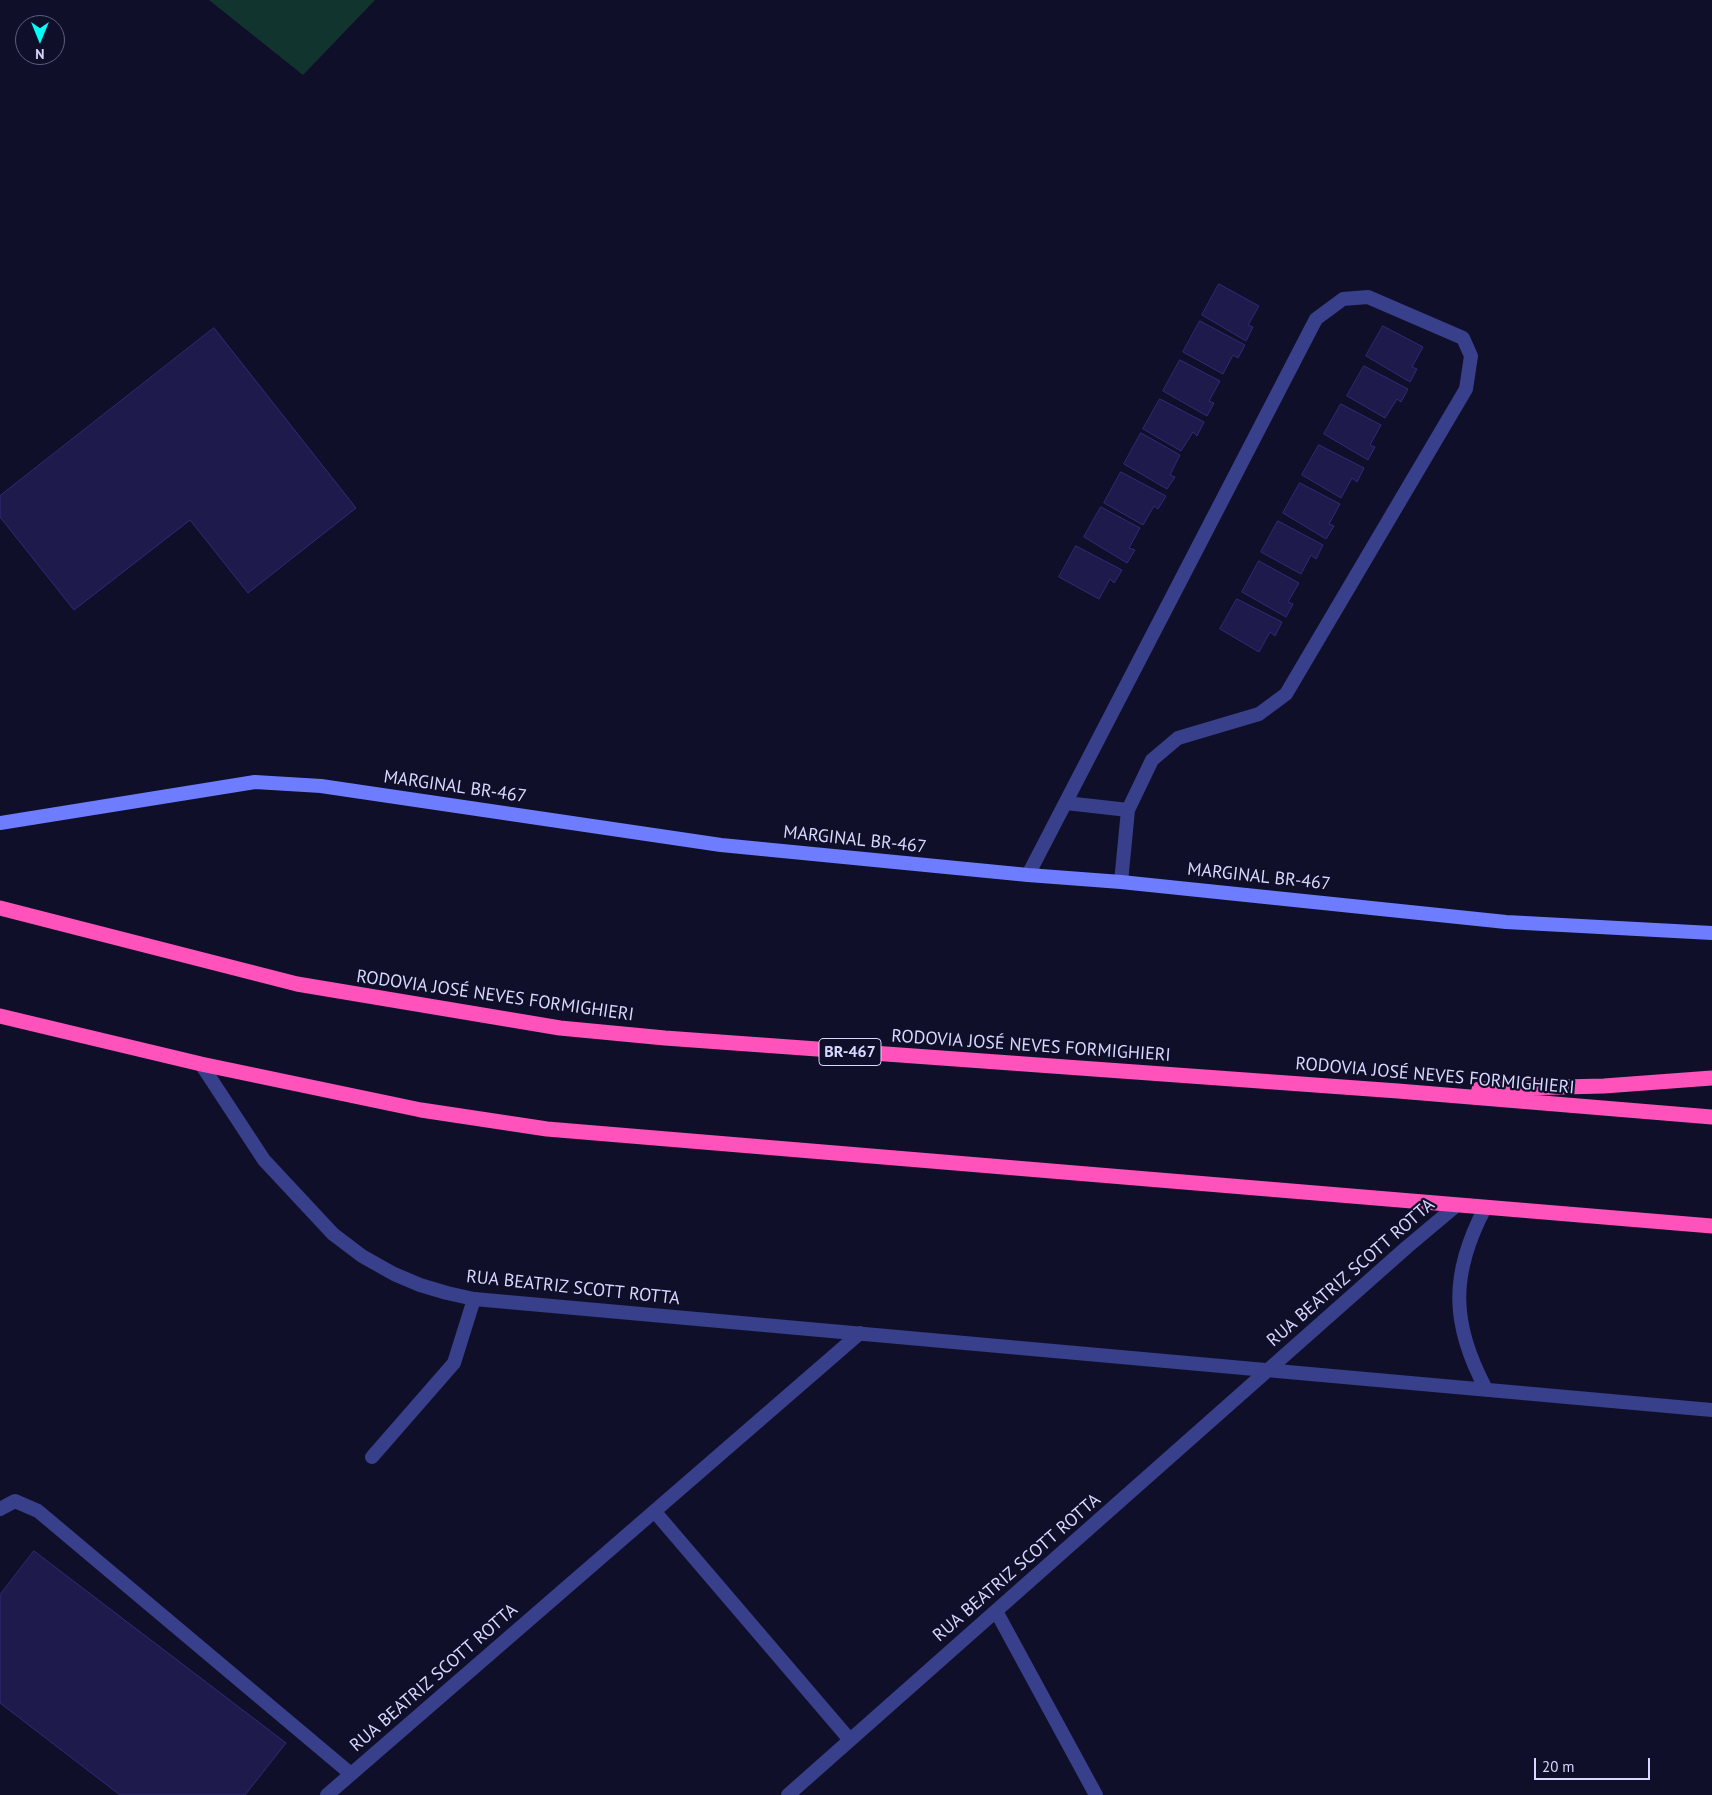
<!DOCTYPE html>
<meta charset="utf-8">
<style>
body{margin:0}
#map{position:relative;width:1712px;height:1795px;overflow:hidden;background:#100f29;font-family:"PT Sans",sans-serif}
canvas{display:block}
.north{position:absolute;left:15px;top:15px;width:50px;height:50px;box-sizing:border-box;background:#100f29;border:1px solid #605f7f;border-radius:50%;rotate:180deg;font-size:14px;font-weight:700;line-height:20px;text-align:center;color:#d7d8ff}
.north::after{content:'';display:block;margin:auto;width:18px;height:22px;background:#03fff8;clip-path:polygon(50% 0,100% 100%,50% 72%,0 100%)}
.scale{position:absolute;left:1534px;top:1758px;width:116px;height:22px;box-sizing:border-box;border:2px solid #d7d8ff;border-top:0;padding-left:6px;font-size:15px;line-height:18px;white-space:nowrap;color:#d7d8ff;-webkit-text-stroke:4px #100f29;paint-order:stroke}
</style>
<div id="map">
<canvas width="1712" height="1795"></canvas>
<div class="north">N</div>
<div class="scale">20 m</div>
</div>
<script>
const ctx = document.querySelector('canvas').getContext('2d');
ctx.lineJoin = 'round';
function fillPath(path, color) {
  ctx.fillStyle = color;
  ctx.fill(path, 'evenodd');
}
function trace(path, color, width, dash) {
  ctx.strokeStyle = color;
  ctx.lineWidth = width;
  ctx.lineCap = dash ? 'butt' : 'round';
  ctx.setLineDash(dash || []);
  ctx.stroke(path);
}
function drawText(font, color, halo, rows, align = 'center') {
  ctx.font = font + ' "PT Sans",sans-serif';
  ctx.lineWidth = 4.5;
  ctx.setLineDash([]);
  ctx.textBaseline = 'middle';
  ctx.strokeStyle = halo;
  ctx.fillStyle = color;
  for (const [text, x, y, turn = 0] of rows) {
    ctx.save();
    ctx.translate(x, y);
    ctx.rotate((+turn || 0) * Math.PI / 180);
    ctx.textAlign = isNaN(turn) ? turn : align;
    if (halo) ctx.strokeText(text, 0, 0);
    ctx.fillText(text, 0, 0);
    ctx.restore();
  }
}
fillPath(new Path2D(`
 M209,0H375L303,75Z`), '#11342e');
const building = new Path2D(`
 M1219,284L1259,306L1248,325L1253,327L1246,341L1202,315Z
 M1200,321L1245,345L1238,358L1233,355L1223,374L1183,352Z
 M1383,326L1423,347L1412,367L1417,369L1410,382L1366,356Z
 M214,328L356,508L248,593L190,520L74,610L0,517V496Z
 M1180,360L1220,381L1209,401L1214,403L1207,416L1163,391Z
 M1364,366L1408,389L1401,402L1397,399L1385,418L1347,396Z
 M1160,399L1204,422L1197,436L1193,432L1181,451L1143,429Z
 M1341,404L1381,425L1370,445L1375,447L1368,460L1324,434Z
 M1141,433L1180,455L1170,475L1175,477L1167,489L1124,464Z
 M1319,445L1364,468L1357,482L1352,478L1341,498L1302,475Z
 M1121,472L1166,496L1158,509L1154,506L1143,525L1104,503Z
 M1300,483L1340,504L1329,524L1334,526L1326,539L1283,513Z
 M1101,507L1140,528L1129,548L1135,550L1127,563L1084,537Z
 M1278,521L1323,545L1316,559L1311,555L1301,574L1261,552Z
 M1076,546L1122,570L1114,583L1110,579L1099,599L1059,577Z
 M1259,561L1299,583L1288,602L1293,604L1286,617L1242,592Z
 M1237,599L1282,622L1275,636L1270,632L1259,652L1220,629Z
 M34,1551L286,1743L245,1795H120L0,1703V1595Z`);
fillPath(building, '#1e1a4b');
trace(building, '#302b79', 1);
trace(new Path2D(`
 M372,1457L454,1363L474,1299
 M0,1509L15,1501L38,1511L351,1774`), '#383f8b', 14);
trace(new Path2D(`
 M1066,803L1128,810
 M1028,875L1316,319L1343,299L1368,297L1463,338L1471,356L1466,389L1286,694L1259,714L1178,738L1152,760L1128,810L1121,882
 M201,1064L264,1160L333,1234L362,1256L394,1274L420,1285L447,1293L474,1299L1712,1410
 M1485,1208C1450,1274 1451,1324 1486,1389
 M655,1512L850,1740
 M996,1611L1096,1795
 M327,1795L860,1333
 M788,1795L1407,1247L1457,1205`), '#383f8b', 14);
trace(new Path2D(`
 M0,823L255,782L321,786L721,845L1028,875L1121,882L1506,922L1712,933`), '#6e7dff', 14);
trace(new Path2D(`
 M0,908L297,984L560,1028L665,1038L1398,1091L1712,1117
 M0,1016L201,1064L421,1110L547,1129L1712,1226
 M1479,1089L1604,1086L1712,1078`), '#ff52bb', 15);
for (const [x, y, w] of [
 [850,1052,62]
]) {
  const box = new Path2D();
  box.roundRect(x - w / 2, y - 13.5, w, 27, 4);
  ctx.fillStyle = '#100f29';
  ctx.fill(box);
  trace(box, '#d7d8ff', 1);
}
drawText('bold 16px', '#d7d8ff', null, [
 ["BR-467",850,1052]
]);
drawText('18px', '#d7d8ff', '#100f29', [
 ["MARGINAL BR-467",455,787,8],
 ["MARGINAL BR-467",855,840,6],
 ["MARGINAL BR-467",1259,877,6],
 ["RODOVIA JOSÉ NEVES FORMIGHIERI",495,996,8],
 ["RODOVIA JOSÉ NEVES FORMIGHIERI",1031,1046,4],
 ["RODOVIA JOSÉ NEVES FORMIGHIERI",1435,1076,5],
 ["RUA BEATRIZ SCOTT ROTTA",1351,1273,-41],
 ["RUA BEATRIZ SCOTT ROTTA",573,1288,6],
 ["RUA BEATRIZ SCOTT ROTTA",1017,1568,-41],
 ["RUA BEATRIZ SCOTT ROTTA",434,1678,-41]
]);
</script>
